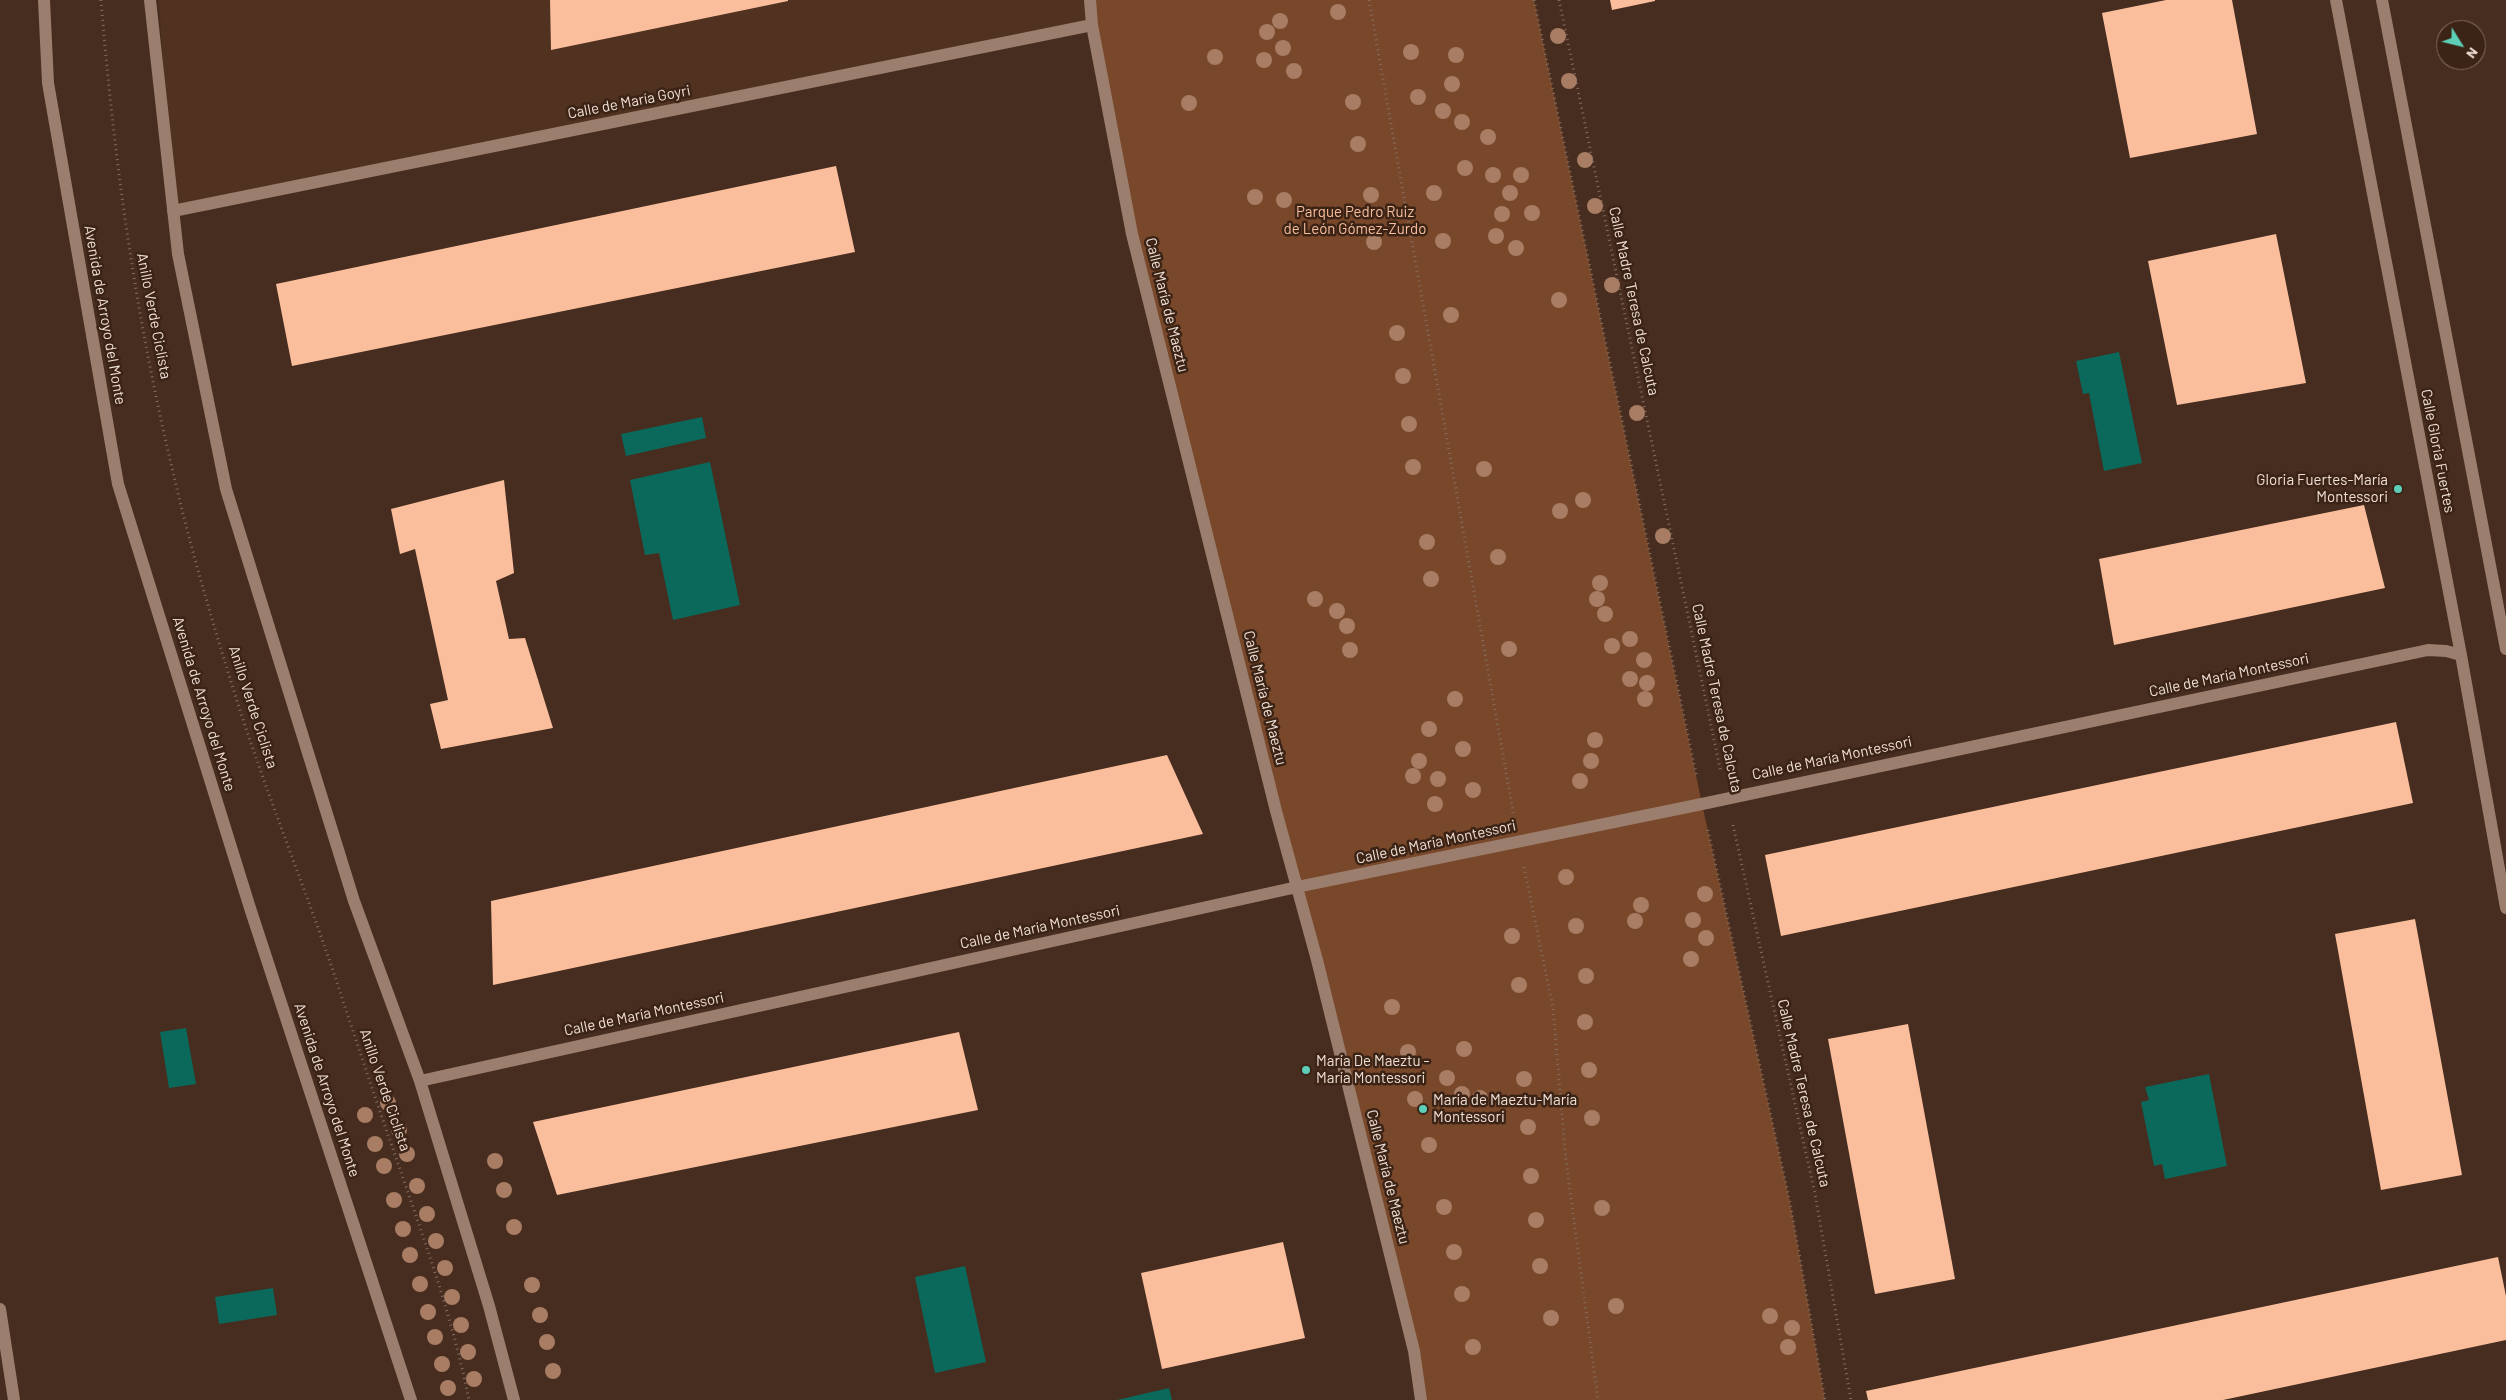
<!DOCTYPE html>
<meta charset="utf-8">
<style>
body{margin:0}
#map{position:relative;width:2506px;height:1400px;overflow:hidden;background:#462d1f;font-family:Barlow,sans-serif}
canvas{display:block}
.north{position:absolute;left:2436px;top:20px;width:50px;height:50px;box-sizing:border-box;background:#3b2315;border:1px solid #836e62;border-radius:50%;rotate:126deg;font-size:14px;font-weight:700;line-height:20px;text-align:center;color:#f0dfd6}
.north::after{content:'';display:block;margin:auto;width:18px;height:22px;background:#5dceb8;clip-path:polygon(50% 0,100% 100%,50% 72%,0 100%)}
</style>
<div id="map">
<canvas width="2506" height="1400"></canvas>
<div class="north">N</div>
</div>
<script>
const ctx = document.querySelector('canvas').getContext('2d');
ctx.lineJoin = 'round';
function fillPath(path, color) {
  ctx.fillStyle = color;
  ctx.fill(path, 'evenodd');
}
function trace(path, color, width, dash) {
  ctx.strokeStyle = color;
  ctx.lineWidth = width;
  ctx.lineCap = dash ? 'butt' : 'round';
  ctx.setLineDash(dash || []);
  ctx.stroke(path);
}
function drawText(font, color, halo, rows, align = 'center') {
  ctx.font = font + ' Barlow,sans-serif';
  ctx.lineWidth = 5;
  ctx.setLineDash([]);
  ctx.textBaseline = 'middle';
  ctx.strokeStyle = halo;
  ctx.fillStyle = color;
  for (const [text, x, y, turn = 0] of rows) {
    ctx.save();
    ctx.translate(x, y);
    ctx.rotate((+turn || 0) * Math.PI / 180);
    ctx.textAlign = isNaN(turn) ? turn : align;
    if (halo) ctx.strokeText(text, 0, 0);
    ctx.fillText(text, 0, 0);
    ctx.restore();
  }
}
fillPath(new Path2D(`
 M159,0H1090L1092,25L173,211Z`), '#513220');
fillPath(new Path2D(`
 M1090,0H1534L1702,804L1790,1202L1825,1400H1421L1132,234Z`), '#79482b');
fillPath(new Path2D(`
 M2119,352L2142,463L2104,471L2089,393L2083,394L2076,361Z
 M702,417L706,438L626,456L621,434Z
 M710,462L740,605L673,620L659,553L645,555L630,480Z
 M186,1028L196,1084L169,1088L160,1032Z
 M2209,1074L2227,1166L2165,1179L2162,1164L2154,1166L2141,1102L2149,1100L2145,1087Z
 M965,1266L986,1362L935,1373L915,1277Z
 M273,1288L277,1315L219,1324L215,1297Z
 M1169,1388L1172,1400H1117Z`), '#0b695b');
fillPath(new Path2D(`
 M550,0H788V1L551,50Z
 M1610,0H1655V1L1612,10Z
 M2166,0H2232L2257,134L2130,158L2102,13Z
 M836,166L855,252L292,366L276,284Z
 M2276,234L2306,383L2177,405L2148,261Z
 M504,480L514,573L496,581L509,639L525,638L553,728L441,749L430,704L448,700L415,549L400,554L391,509Z
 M2364,505L2385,588L2114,645L2099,559Z
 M2396,722L2413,803L1781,936L1765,855Z
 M1167,755L1203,834L493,985L491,901Z
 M2415,919L2462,1175L2381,1190L2335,934Z
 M1908,1024L1955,1279L1875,1294L1828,1039Z
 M959,1032L978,1110L557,1195L533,1122Z
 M1283,1242L1305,1338L1162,1369L1141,1273Z
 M2498,1257L2506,1296V1340L2223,1400H1868L1866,1391Z`), '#fabe9d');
trace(new Path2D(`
 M101,0C114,160 136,320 174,476C191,551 214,627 237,701C265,789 300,875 330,962C351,1024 371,1087 393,1149C421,1231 452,1314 469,1400
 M1369,0L1514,817
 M1534,0L1697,778
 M1559,0L1721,773
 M1733,825L1815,1194L1851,1400
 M1708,830L1790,1202L1825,1400
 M1524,867L1553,1008L1566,1161L1598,1400`), '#836d60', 3, [1, 4]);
trace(new Path2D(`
 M44,0L48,83L118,484L250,908L411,1400
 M150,0L178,254L226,489L354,901L420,1081L489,1306L514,1400
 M1090,0L1092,25L1132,234L1276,811L1317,960L1414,1351L1421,1400
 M2336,0L2461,655L2506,908
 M2382,0L2506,649
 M173,211L1092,25
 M420,1081L1297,887L1702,804L2428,650L2446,651L2461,655
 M0,1309L14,1400`), '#9b7e6d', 12);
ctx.fillStyle = '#a87d64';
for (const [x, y] of [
 [1338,12],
 [1280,21],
 [1267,32],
 [1558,36],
 [1283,48],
 [1411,52],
 [1456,55],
 [1215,57],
 [1264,60],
 [1294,71],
 [1569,81],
 [1452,84],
 [1418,97],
 [1353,102],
 [1189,103],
 [1443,111],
 [1462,122],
 [1488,137],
 [1358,144],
 [1585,160],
 [1465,168],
 [1493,175],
 [1521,175],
 [1434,193],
 [1510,193],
 [1371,195],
 [1255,197],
 [1284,200],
 [1595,206],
 [1532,213],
 [1502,214],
 [1496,236],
 [1443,241],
 [1374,242],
 [1516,248],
 [1612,285],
 [1559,300],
 [1451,315],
 [1397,333],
 [1403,376],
 [1637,413],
 [1409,424],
 [1413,467],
 [1484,469],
 [1583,500],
 [1560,511],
 [1663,536],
 [1427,542],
 [1498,557],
 [1431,579],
 [1600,583],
 [1315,599],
 [1597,599],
 [1337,611],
 [1605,614],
 [1347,626],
 [1630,639],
 [1612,646],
 [1509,649],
 [1350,650],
 [1644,660],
 [1630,679],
 [1647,683],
 [1455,699],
 [1645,699],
 [1429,729],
 [1595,740],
 [1463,749],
 [1419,761],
 [1591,761],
 [1413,776],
 [1438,779],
 [1580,781],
 [1473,790],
 [1435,804],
 [1566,877],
 [1705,894],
 [1641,905],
 [1693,920],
 [1635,921],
 [1576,926],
 [1512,936],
 [1706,938],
 [1691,959],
 [1586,976],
 [1519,985],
 [1392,1007],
 [1585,1022],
 [1464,1049],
 [1408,1052],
 [1589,1070],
 [1447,1078],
 [1524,1079],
 [1462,1094],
 [1480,1098],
 [1415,1099],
 [388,1103],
 [365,1115],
 [1592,1118],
 [1528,1127],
 [399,1130],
 [375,1144],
 [1429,1145],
 [407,1154],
 [495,1161],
 [384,1166],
 [1531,1176],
 [417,1186],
 [504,1190],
 [394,1200],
 [1444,1207],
 [1602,1208],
 [427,1214],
 [1536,1220],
 [514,1227],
 [403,1229],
 [436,1241],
 [1454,1252],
 [410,1255],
 [1540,1266],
 [445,1268],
 [420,1284],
 [532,1285],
 [1462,1294],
 [452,1297],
 [1616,1306],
 [428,1312],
 [540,1315],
 [1770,1316],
 [1551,1318],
 [461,1325],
 [1792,1328],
 [435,1337],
 [547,1342],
 [1473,1347],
 [1788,1347],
 [468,1352],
 [442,1364],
 [553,1371],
 [474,1379],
 [448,1388]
]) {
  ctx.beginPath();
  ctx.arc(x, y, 8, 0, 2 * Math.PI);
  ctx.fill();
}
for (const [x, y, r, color] of [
 [2398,489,5,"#5dceb8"],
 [1306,1070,5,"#5dceb8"],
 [1423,1109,5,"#5dceb8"]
]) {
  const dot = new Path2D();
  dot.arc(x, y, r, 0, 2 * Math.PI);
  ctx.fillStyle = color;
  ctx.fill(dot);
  trace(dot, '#3b2315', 2);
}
drawText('15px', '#f0dfd6', '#3b2315', [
 ["Calle de María Goyri",629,102,-11],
 ["Calle Madre Teresa de Calcuta",1634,301,78],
 ["Calle María de Maeztu",1167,305,76],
 ["Avenida de Arroyo del Monte",105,315,80],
 ["Anillo Verde Ciclista",154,316,79],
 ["Calle Gloria Fuertes",2438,451,79],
 ["Calle de María Montessori",2229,675,-12],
 ["Calle María de Maeztu",1265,698,76],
 ["Calle Madre Teresa de Calcuta",1717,698,78],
 ["Avenida de Arroyo del Monte",204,704,73],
 ["Anillo Verde Ciclista",253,707,72],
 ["Calle de María Montessori",1832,758,-12],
 ["Calle de María Montessori",1436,842,-12],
 ["Calle de María Montessori",1040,927,-12],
 ["Calle de María Montessori",644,1014,-12],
 ["Avenida de Arroyo del Monte",327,1090,72],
 ["Anillo Verde Ciclista",385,1090,71],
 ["Calle Madre Teresa de Calcuta",1804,1093,77],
 ["Calle María de Maeztu",1388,1177,76]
]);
drawText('15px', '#f8be9d', '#3b2315', [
 ["Parque Pedro Ruiz",1355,212],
 ["de León Gómez-Zurdo",1355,229]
]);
drawText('15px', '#f0dfd6', '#3b2315', [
 ["Gloria Fuertes-María",2388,480,"right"],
 ["Montessori",2388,497,"right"],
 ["María De Maeztu -",1316,1061],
 ["María Montessori",1316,1078],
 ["María de Maeztu-María",1433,1100],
 ["Montessori",1433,1117]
], 'left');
</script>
